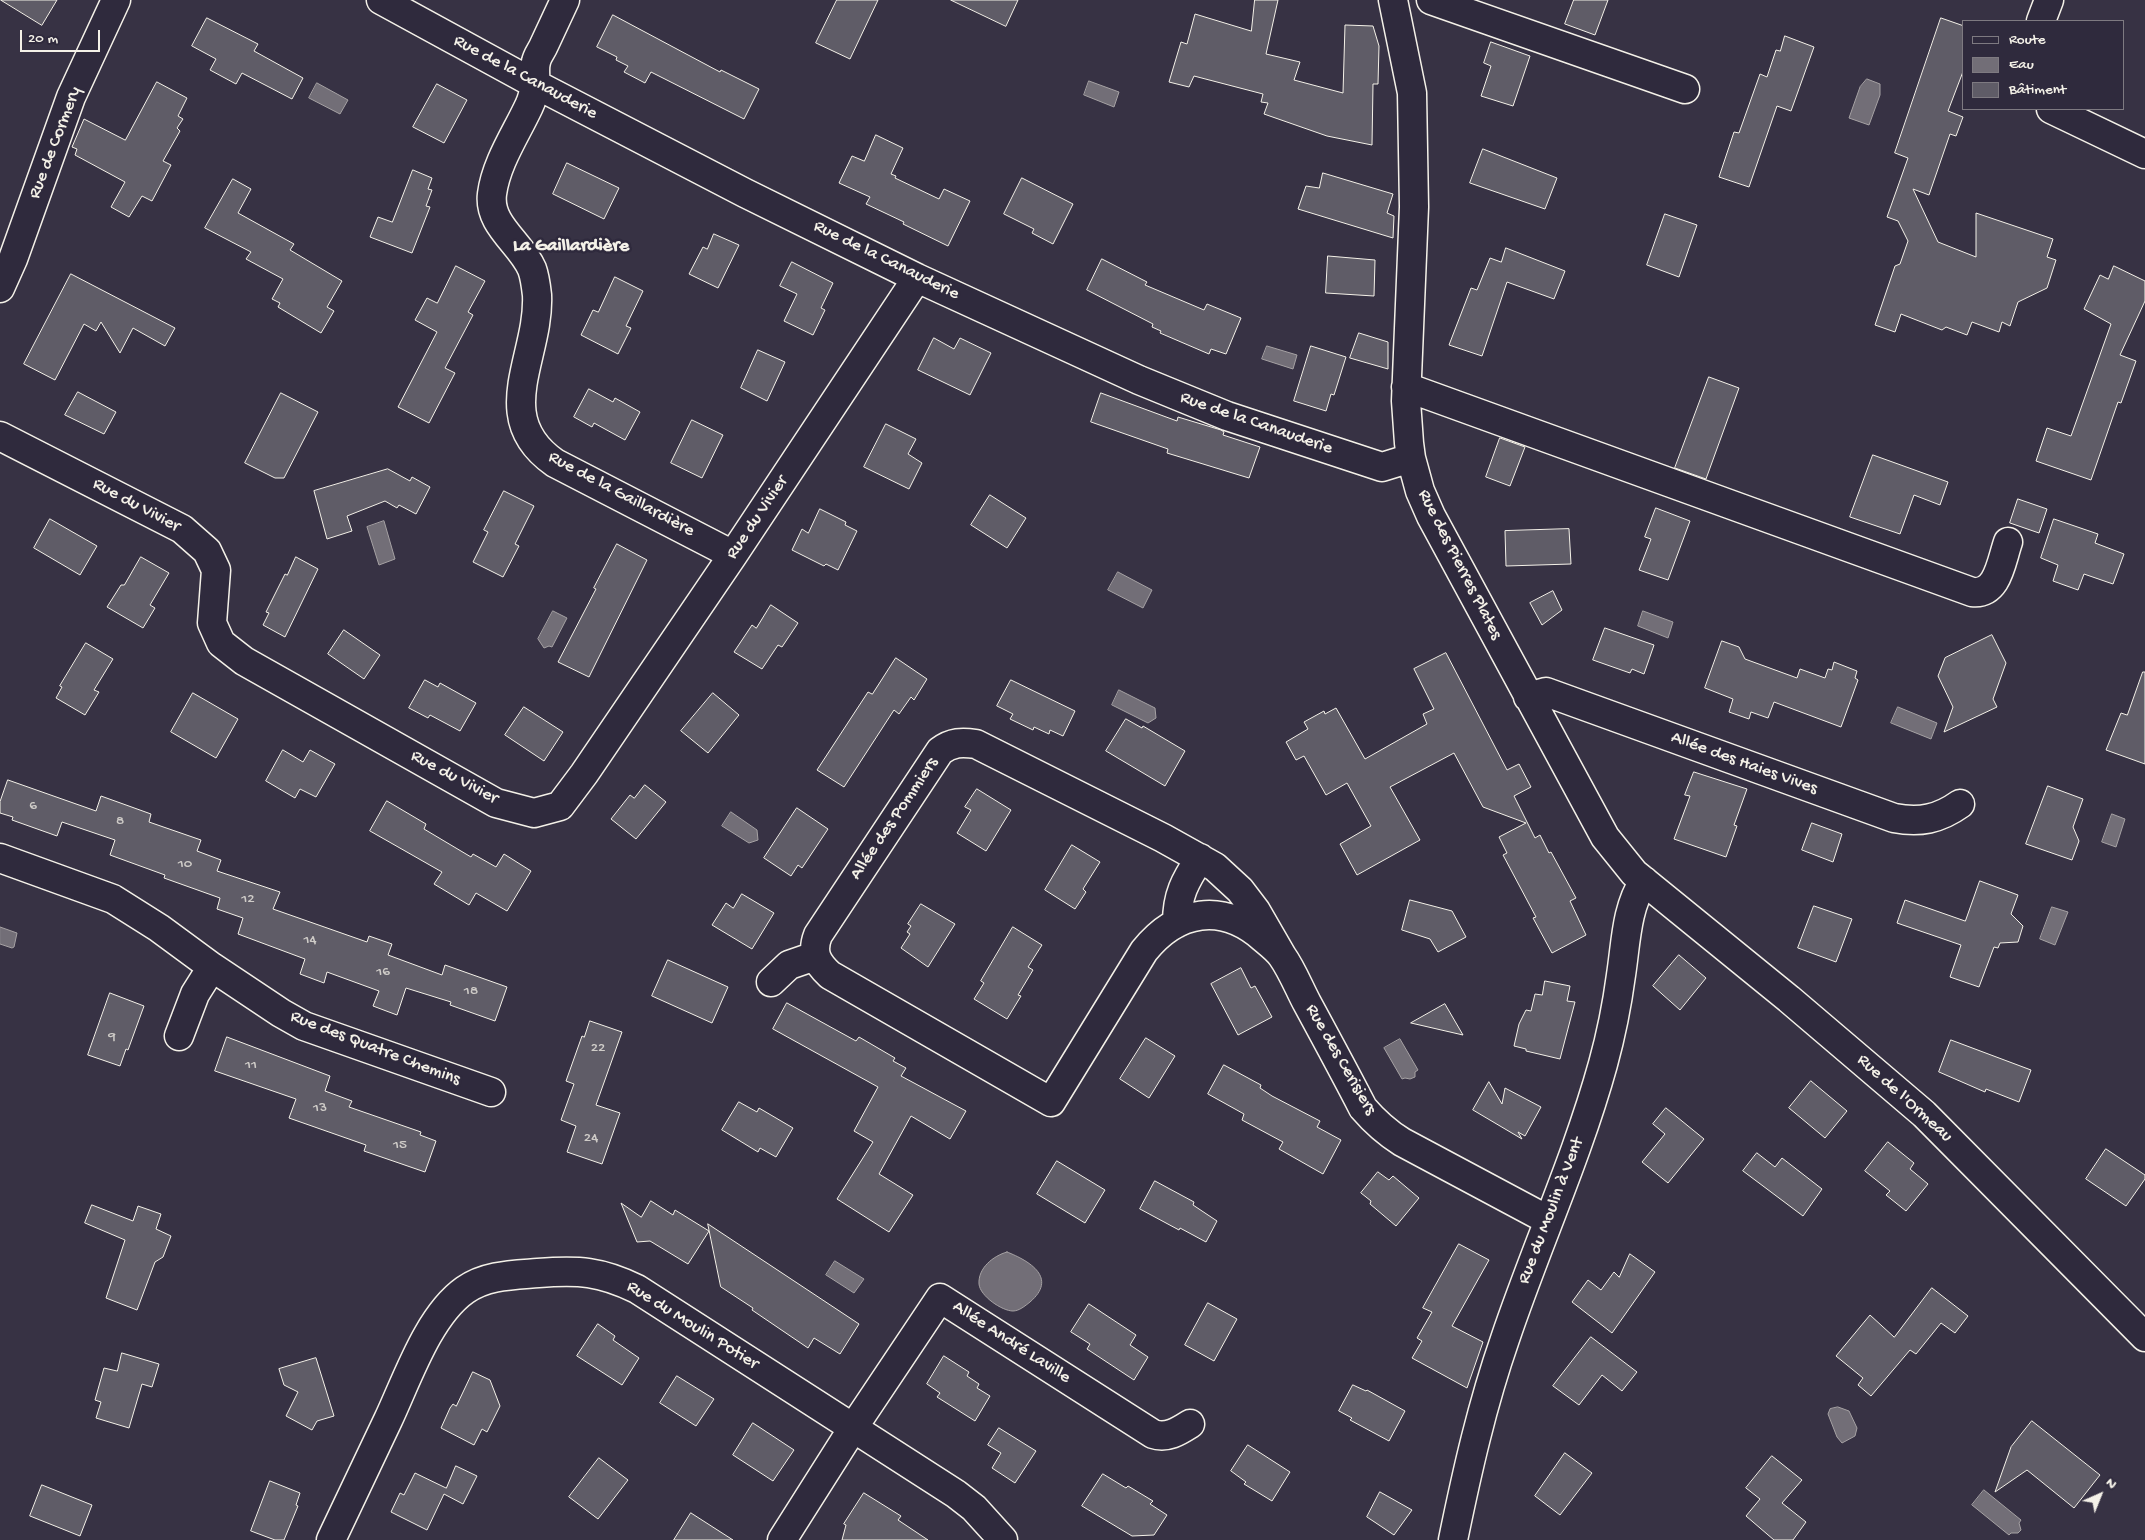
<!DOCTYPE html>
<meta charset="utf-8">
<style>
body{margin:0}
#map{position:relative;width:2145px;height:1540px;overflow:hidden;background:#373244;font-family:"Gochi Hand",sans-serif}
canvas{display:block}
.legend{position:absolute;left:1962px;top:20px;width:162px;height:90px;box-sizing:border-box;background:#2f2a3d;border:1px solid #7e7a81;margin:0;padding:6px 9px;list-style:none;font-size:15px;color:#f4f1e8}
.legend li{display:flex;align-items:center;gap:10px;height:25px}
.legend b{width:25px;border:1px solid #7e7a81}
.north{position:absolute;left:2075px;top:1470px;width:50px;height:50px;-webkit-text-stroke:4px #2f2a3d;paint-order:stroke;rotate:44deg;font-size:14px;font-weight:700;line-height:20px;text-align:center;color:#f4f1e8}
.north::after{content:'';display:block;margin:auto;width:18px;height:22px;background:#f4f1e8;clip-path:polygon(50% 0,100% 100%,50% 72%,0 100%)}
.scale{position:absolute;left:20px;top:30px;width:80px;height:22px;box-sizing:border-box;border:2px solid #f4f1e8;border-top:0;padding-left:6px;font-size:15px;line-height:18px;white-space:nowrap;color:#f4f1e8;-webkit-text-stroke:4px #2f2a3d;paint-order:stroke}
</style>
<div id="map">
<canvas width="2145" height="1540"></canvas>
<ul class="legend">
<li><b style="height:6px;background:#2f2a3d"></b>Route</li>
<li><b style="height:14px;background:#726e77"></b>Eau</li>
<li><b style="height:14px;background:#5f5c67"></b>Bâtiment</li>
</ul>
<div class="north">N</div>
<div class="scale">20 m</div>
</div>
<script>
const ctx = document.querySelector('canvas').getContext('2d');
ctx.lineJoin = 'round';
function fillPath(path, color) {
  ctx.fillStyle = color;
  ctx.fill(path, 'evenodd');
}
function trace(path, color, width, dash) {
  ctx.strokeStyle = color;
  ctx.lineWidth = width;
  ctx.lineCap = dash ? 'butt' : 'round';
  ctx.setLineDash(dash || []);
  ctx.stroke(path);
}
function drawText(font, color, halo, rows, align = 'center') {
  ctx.font = font + ' "Gochi Hand",sans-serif';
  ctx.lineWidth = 5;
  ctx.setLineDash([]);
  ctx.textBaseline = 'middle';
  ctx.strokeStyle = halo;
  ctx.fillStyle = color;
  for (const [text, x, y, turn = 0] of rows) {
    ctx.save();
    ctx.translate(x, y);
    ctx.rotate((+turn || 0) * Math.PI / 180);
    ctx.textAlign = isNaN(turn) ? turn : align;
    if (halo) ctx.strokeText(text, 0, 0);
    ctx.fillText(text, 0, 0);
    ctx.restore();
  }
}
const water = new Path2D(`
 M1867,79L1880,84V95L1869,125L1849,118L1860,87Z
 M1089,81L1119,92L1114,107L1084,95Z
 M317,83L348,100L340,114L309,98Z
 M1267,346L1297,355L1293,369L1262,359Z
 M384,521L395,559L379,565L367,527Z
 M1118,572L1152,590L1143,608L1108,590Z
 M553,611L567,618L552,647L549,646L544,648L538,639Z
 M1643,611L1673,622L1668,638L1638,626Z
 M1119,690L1155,708L1156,718L1148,723L1112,705Z
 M1898,707L1937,723L1931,739L1891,723Z
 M731,812L757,830L758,840L749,843L722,826Z
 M2112,814L2125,819L2116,847L2102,842Z
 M2052,907L2068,912L2055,945L2040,939Z
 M0,927L17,933L14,947L12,948L0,944Z
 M1400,1039L1418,1070L1415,1072V1077L1410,1079L1405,1078L1402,1079L1384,1048Z
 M1007,1252C1030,1261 1058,1278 1030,1302C1025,1306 1019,1311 1013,1311C1002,1311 980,1296 979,1284C978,1268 993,1256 1007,1252Z
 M835,1261L864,1279L854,1293L826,1275Z
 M1838,1407L1849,1411L1857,1428L1855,1436L1842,1443L1837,1437L1828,1414L1830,1409Z
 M1984,1490L2021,1520L2019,1523L2021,1530L2018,1533H2011L2009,1535L1972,1505Z`);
fillPath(water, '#726e77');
trace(water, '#a6a2a4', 1);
const building = new Path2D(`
 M1,0H57L42,25Z
 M837,0H878L850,59L816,43Z
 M951,0H1018L1006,26Z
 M1255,0H1278L1266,54L1300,62L1294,80L1343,93L1345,25L1373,26L1379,46L1378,84H1373L1372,145L1327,136L1264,114L1268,103L1261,102L1263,94L1194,76L1189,87L1169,82L1181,42L1187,44L1195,14L1251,31Z
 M1574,0H1608L1595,35L1565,24Z
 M613,15L720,72L721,70L759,89L744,119L651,72L645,83L624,72L628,66L616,60L617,57L597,47Z
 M207,18L258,44L254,51L303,78L292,99L242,73L236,84L210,70L216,59L192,46Z
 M1941,18L1964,26V69L1948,111L1963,117L1956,136L1950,134L1929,195L1913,189L1938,242L1976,257V213L2053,239L2047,257L2056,260L2047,288L2018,302L2010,326L2002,322L1999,332L1972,322L1967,335L1946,327L1942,330L1901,314L1895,332L1875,325L1895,266L1900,264L1908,241L1898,221L1887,217L1908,158L1895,153Z
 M1785,36L1814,47L1791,111L1777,106L1749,187L1719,177L1734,132L1739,133L1760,74L1767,77L1776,50L1780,51Z
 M1491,42L1530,56L1513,106L1481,96L1491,66L1484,63Z
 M157,82L187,98L178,116L183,119L177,128L180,131L163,161L171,165L152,201L142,196L129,217L111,207L125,182L75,155L77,149L72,147L84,119L125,140Z
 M437,84L467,100L444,143L413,127Z
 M876,135L903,148L891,174L896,176L895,178L939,199L944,189L970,201L948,246L903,224L904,222L866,204L870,197L839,183L852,156L864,161Z
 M1483,149L1557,178L1545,209L1470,183Z
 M567,163L619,188L604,219L553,194Z
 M413,170L432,178L428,189L432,190L426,206L430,207L412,253L370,237L378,217L392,222Z
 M1323,173L1393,194L1387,213L1394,216L1393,238L1298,209L1306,186L1319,188Z
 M1022,178L1073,204L1053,244L1032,233L1034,229L1004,214Z
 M233,179L251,189L238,213L294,244L290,250L342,281L327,307L334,311L321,333L278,307L280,303L272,299L283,279L246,259L251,252L205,228Z
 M1665,214L1697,225L1679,277L1647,265Z
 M714,234L739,245L718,288L689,274L703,247L707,249Z
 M1506,248L1565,271L1554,299L1507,282L1482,356L1449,345L1471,288L1477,290L1490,258L1501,262Z
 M1328,256L1375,260L1374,296L1326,293Z
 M1102,259L1147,282L1145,285L1204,310L1207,304L1241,318L1226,354L1211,349L1209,354L1160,333L1161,331L1152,327L1153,324L1087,290Z
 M792,262L833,283L821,308L825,310L813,335L784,321L797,294L780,286Z
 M456,266L485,281L468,312L473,315L445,368L455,373L429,423L398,407L437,332L415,320L427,298L437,303Z
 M2114,266L2145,281V301L2120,355L2136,361L2121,403L2118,402L2091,480L2036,461L2047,428L2071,436L2111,324L2084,309L2100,275L2108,279Z
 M71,274L175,328L165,346L133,328L120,353L101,322L96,331L84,324L55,380L24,364Z
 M615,277L643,291L626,326L631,328L618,354L581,335L593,310L598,312Z
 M1359,333L1388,342V369L1350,358Z
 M934,338L954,349L960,338L991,353L970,395L918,370Z
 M1311,346L1346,357L1334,395L1331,394L1326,411L1294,401Z
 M758,350L785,362L767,401L741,388Z
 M1709,377L1739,388L1706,479L1675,468Z
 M589,389L613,402L615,398L640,412L625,440L594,423L592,427L574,417Z
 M78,392L116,412L104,434L65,415Z
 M281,393L318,412L284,478H275L245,463Z
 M1101,393L1177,421L1178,417L1221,430L1224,432L1223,435L1260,447L1249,478L1167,453L1168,449L1091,422Z
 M692,420L723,435L702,478L671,463Z
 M886,424L916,439L908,454L922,463L909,489L864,467Z
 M1500,438L1525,447L1510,486L1486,477Z
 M1873,455L1948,482L1940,505L1914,495L1900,534L1850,517Z
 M388,469L410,481L412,477L430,487L416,514L399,505L397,508L385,501L347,516L352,531L327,539L314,491Z
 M504,491L534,506L515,544L519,546L503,577L473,562L488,532L484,530Z
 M990,495L1026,518L1007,548L971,525Z
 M2018,499L2047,509L2039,533L2010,523Z
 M1656,508L1690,521L1668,580L1639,570L1651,539L1645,537Z
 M820,509L846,522L845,525L857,531L838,570L826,564L824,566L792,550L802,529L808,533Z
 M50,519L97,546L80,575L34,548Z
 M2054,519L2098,534L2095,543L2124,554L2113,584L2084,574L2078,590L2053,581L2058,565L2041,558Z
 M1569,529L1571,564L1506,566L1505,531Z
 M617,544L647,560L589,677L558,662L596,589L594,588Z
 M141,557L169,573L150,605L155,608L143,628L107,607L121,585H124Z
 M296,557L318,569L285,637L263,625L269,613L266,612L285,574L287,575Z
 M1553,591L1562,610L1542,625L1530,603Z
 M771,605L798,623L782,647L778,645L762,669L734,652L752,625L756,628Z
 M1605,628L1654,645L1644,674L1632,669L1630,673L1593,660Z
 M344,630L380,655L364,679L328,654Z
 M1992,635L2006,663L1993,699L1997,707L1944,732L1953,707L1938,676L1945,658Z
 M1722,641L1739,647L1745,659L1797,678L1800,669L1825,678L1828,669L1832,670L1834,662L1857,671L1855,678L1858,680L1841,727L1774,702L1768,718L1751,712L1749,719L1729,712L1733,699L1705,688Z
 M86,643L113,659L94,690L99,692L85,715L56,698L62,687L60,686Z
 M1446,653L1507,770L1519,764L1531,787L1514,796L1535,838L1540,835L1549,853L1551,852L1576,898L1570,901L1586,935L1552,953L1533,918L1536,917L1503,855L1507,853L1499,837L1526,823L1483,807L1454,753L1390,787L1420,840L1357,875L1340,844L1371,826L1347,783L1326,795L1304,756L1296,760L1286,742L1308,729L1304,722L1324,711L1325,714L1336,708L1365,759L1427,724L1423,714L1434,709L1414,669Z
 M896,658L927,679L914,700L911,697L899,714L894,710L844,787L817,770L868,692L872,694Z
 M2143,672H2145V764L2106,750L2121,713L2127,715Z
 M425,680L438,687L440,683L476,703L460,731L430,715L428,718L409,708Z
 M1011,680L1075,711L1063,736L1050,730L1049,734L1034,727L1033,730L1010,719L1013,714L997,706Z
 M193,693L238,719L216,758L171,732Z
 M713,693L739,715L708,753L681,731Z
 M524,707L563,732L544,761L505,735Z
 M1126,719L1142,728L1143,726L1185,751L1165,786L1106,751Z
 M283,750L303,762L310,750L335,764L316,797L300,789L295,798L266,781Z
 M1694,772L1747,789L1734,825L1737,826L1726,857L1674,839L1690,796L1685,795Z
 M8,780L96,811L101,796L151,814L149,822L201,840L197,851L221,860L217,871L280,892L273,909L367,942L369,936L392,944L388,955L442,975L445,965L507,987L495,1021L450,1005L451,1002L406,988L397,1015L373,1006L379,991L327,972L324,983L300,974L305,959L238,934L243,918L217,909L220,898L164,878L165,875L110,855L115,840L62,822L57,836L12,820L13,817L0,813V802Z
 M645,785L666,802L636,839L611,819L630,795L634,798Z
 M2048,786L2083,799L2073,827L2079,841L2072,860L2026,844Z
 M977,789L1011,810L986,851L957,833L971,810L965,807Z
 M387,801L426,824L424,829L471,857L473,854L496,867L504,854L531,871L507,911L476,893L469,905L434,884L442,872L370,831Z
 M797,808L828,829L802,868L798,865L791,876L764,858Z
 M1812,823L1842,834L1833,862L1802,850Z
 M1072,845L1100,862L1083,889L1086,892L1075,909L1045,890Z
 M1980,881L2018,895L2011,914L2023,926L2018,942L2000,943L1998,948L1994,947L1979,987L1950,977L1961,945L1897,923L1905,900L1965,921Z
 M742,894L774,913L752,949L712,925L726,903L733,908Z
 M1410,900L1452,911L1466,937L1438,952L1430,939L1402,930Z
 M921,904L955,924L928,967L901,948L910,934L907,932L911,926L908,924Z
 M1814,906L1852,919L1836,962L1798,948Z
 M1013,927L1042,945L1028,967L1033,970L1018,995L1021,996L1007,1019L974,999L984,983L981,981Z
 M1679,955L1706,978L1680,1010L1653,986Z
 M668,960L728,987L712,1023L652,996Z
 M1241,968L1251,988L1255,986L1272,1017L1238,1035L1211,984Z
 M1545,981L1570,986L1567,1001L1575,1002L1560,1059L1526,1051V1049L1514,1046L1519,1024L1526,1010L1531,1011L1535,994L1542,995Z
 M110,993L144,1006L128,1050L126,1049L120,1066L88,1055Z
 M787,1003L856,1041L859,1037L895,1058L893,1061L906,1068L901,1076L966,1111L950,1139L911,1116L879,1174L913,1195L889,1232L837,1199L873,1142L854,1131L878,1087L773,1029Z
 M1445,1004L1463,1035L1411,1023Z
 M590,1021L622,1032L596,1105L620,1113L602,1164L567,1152L576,1126L561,1120L574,1084L566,1081L582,1036L584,1037Z
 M227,1037L330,1076L325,1091L352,1101L349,1107L421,1132L420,1135L436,1141L425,1172L364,1151L366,1145L289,1118L296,1099L215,1071Z
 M1146,1038L1175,1056L1149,1098L1120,1079Z
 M1951,1040L2031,1070L2019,1102L1986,1089L1985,1092L1939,1072Z
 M1224,1065L1261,1085L1260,1088L1272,1096L1320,1121L1317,1127L1341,1140L1323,1174L1279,1149L1283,1142L1242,1120L1244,1114L1208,1094Z
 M1811,1081L1847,1111L1825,1138L1789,1108Z
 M1489,1082L1502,1104L1505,1088L1541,1107L1525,1136L1518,1132L1522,1139L1473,1110Z
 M739,1102L757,1112L759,1108L793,1128L776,1157L760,1148L758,1152L722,1130Z
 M1666,1108L1704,1139L1668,1183L1642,1162L1665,1134L1653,1124Z
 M1888,1142L1914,1163L1910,1169L1928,1184L1906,1211L1886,1195L1890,1191L1865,1171Z
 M2106,1149L2145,1175V1179L2126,1206L2086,1179Z
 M1757,1153L1775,1167L1782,1158L1822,1189L1803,1216L1743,1171Z
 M1057,1161L1105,1190L1085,1223L1037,1194Z
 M1378,1172L1389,1180L1393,1176L1419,1198L1396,1226L1370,1204L1371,1201L1361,1193Z
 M1155,1181L1194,1202L1193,1205L1217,1221L1206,1242L1180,1228L1179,1230L1140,1209Z
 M651,1201L673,1215L675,1210L709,1231L688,1264L650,1241L637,1242L621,1203L641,1217Z
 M92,1205L133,1221L138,1206L161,1214L156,1229L171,1236L163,1257L155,1262L137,1310L106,1298L125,1240L85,1223Z
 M708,1224L859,1324L840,1354L814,1338L808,1348L752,1310L753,1308L721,1287Z
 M1459,1244L1489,1260L1452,1326L1483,1342L1467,1388L1412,1358L1422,1341L1417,1338L1432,1312L1423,1308Z
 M1630,1254L1655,1272L1612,1333L1572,1302L1588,1280L1601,1290L1614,1272L1619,1277Z
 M1932,1288L1968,1316L1955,1333L1941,1323L1916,1354L1910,1350L1871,1396L1858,1385L1863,1378L1836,1356L1870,1315L1894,1337Z
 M1208,1303L1237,1319L1214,1361L1185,1345Z
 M1089,1304L1136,1335L1130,1345L1148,1357L1134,1380L1087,1349L1090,1344L1071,1332Z
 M598,1324L615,1336L613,1340L639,1358L622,1385L577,1356Z
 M1591,1337L1637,1372L1622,1391L1602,1375L1579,1405L1553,1386Z
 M122,1353L159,1364L152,1387L142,1384L129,1428L96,1418L101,1402L95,1400L104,1368L117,1371Z
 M944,1356L969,1372L967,1376L979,1384L977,1388L990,1396L975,1421L937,1397L940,1393L927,1384Z
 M316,1358L334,1416L317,1421L312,1430L286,1416L298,1392L284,1385L279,1369Z
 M473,1372L490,1380L500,1406L487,1432L482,1429L474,1445L441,1428L450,1408L453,1404L456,1406Z
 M677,1376L714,1399L696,1426L660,1403Z
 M1353,1385L1366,1391L1367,1390L1405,1411L1389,1441L1350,1420L1352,1418L1339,1411Z
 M2032,1421L2100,1475L2074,1508L2027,1470L1995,1492L2011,1447Z
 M753,1423L794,1450L773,1481L733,1455Z
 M999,1428L1036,1451L1015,1483L992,1468L1001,1453L988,1445Z
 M1248,1445L1290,1472L1272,1501L1244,1484L1246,1482L1231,1471Z
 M1565,1453L1592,1473L1560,1515L1535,1496Z
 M1772,1456L1802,1480L1782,1503L1806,1522L1793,1540H1774L1746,1516L1760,1499L1746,1488Z
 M599,1458L628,1480L598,1519L569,1497Z
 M456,1466L477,1476L463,1504L444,1494L427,1530L391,1512L400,1493L404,1495L415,1473L446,1488Z
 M1103,1474L1126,1488L1128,1486L1153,1501L1150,1504L1167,1515L1154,1535L1132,1536L1082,1506Z
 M270,1481L300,1493L296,1505L298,1506L284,1540H275L251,1531Z
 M42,1485L92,1505L80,1536L30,1516Z
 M1380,1492L1412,1510L1394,1535L1367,1517Z
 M864,1493L901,1516L898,1520L928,1540H842L846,1525L844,1524Z
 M691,1513L733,1540H674Z`);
fillPath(building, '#5f5c67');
trace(building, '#f4f1e8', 1);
const minor = new Path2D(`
 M381,0L535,84L745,193L917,278L1139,380L1227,416L1382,467L1411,458
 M565,0C558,15 551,30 544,45C542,50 537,56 536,62C534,69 536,77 535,84C534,91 532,100 529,106C516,134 496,163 492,194C488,225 521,243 532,269C535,277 536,286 537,295C540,357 489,417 555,463L733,555
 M1393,0L1412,93L1414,207L1406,401L1409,443L1411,458L1420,491L1431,516L1605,837L1634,873L1789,999L1924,1114L2145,1337
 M1431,0L1685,89
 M2041,21L2049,0
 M2051,109L2145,154
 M1406,387L1972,592C1998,595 2001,562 2008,542
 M0,436L182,529L207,551L216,570L212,623L221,643L244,661L496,803L534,813L560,806L584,774L733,555L917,278
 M1528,697L1546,692L1894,818C1920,823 1939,819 1960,804
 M0,858L113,899L159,928L212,967L281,1013L304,1026L491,1092
 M1177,923C1177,895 1185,881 1200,858
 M1282,956L1256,911L1240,890L1215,867L1163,838L976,744C962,742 952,742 940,751L818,935C811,953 817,963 830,975L1051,1102L1144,951C1177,910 1222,902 1263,938C1269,943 1277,949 1282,956C1292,970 1299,988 1307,1003C1326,1038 1345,1073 1363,1108C1375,1122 1386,1132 1402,1142L1548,1220
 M771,982L789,965L815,956
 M179,1036L195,994L212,967
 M331,1540C350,1500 369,1460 388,1420C407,1380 428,1316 465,1290C486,1275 513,1275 538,1273C579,1270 600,1271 637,1289L956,1494L974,1508L1003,1540
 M782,1540L853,1428L940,1298L1153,1434C1167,1439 1179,1431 1190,1424
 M1453,1540C1467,1472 1482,1405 1505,1339C1536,1247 1577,1158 1603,1064C1611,1035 1617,1005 1621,975C1626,943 1626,908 1644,881`);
const major = new Path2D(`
 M0,288L13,259L71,97L116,0`);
trace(minor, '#f4f1e8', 31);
trace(major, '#f4f1e8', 31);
trace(minor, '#2f2a3d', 28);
trace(major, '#2f2a3d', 28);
drawText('15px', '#cfccc8', null, [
 ["6",33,807],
 ["8",120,822],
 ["10",185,865],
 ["12",248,900],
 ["14",310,941],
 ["16",383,973],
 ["18",471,992],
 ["9",112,1038],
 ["22",598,1049],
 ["11",251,1066],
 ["13",320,1109],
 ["24",591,1139],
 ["15",400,1146]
]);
drawText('18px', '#f4f1e8', '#2f2a3d', [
 ["Rue de la Canauderie",525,78,28],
 ["Rue de Cormery",56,143,-69],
 ["Rue de la Canauderie",886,261,26],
 ["Rue de la Canauderie",1256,424,19],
 ["Rue de la Gaillardière",621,495,28],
 ["Rue du Vivier",136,506,28],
 ["Rue du Vivier",758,518,-56],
 ["Rue des Pierres Plates",1459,565,63],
 ["Allée des Haies Vives",1744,764,20],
 ["Rue du Vivier",454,778,28],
 ["Allée des Pommiers",895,819,-56],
 ["Rue des Quatre Chemins",375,1049,21],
 ["Rue des Cerisiers",1340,1060,60],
 ["Rue de l'Ormeau",1904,1099,42],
 ["Rue du Moulin à Vent",1552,1211,-69],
 ["Rue du Moulin Potier",692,1326,32],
 ["Allée André Laville",1011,1343,33]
]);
drawText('bold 19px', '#f4f1e8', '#2f2a3d', [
 ["La Gaillardière",571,247]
]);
</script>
